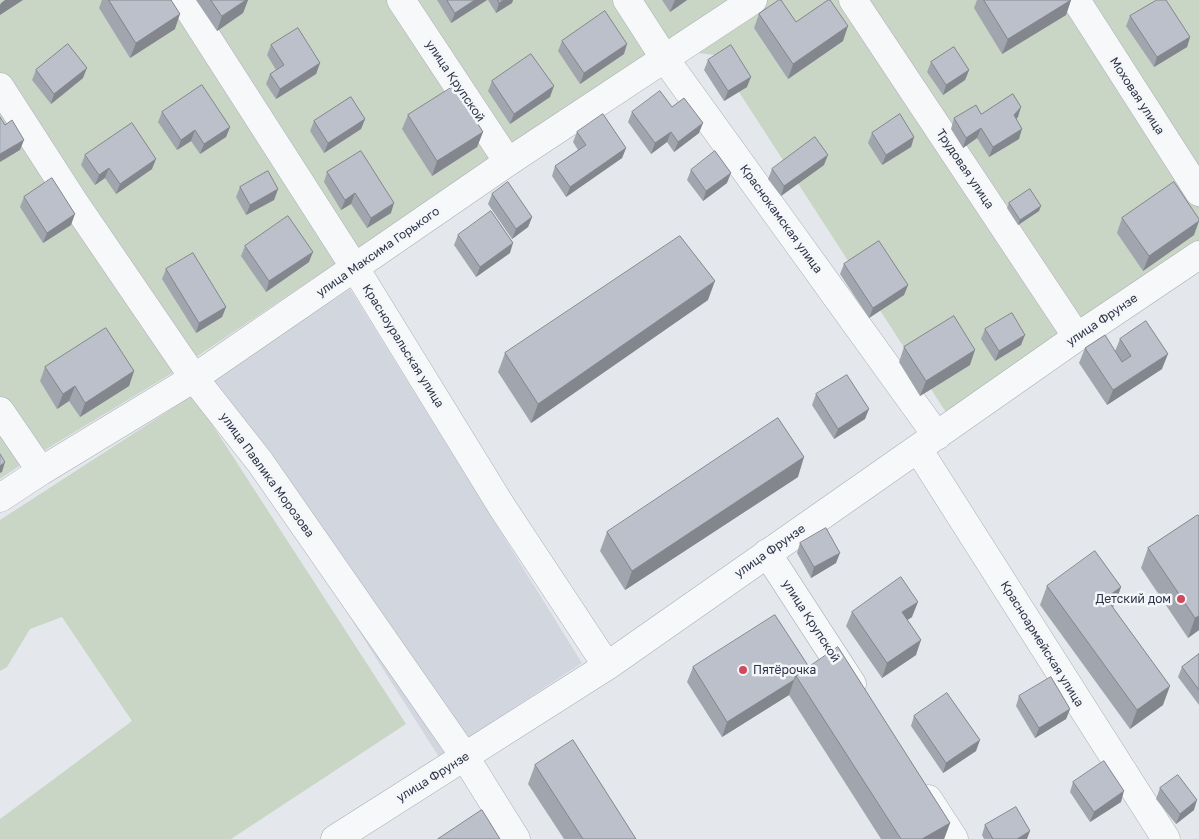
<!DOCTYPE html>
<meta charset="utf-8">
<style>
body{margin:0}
canvas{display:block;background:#e4e7ec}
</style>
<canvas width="1199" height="839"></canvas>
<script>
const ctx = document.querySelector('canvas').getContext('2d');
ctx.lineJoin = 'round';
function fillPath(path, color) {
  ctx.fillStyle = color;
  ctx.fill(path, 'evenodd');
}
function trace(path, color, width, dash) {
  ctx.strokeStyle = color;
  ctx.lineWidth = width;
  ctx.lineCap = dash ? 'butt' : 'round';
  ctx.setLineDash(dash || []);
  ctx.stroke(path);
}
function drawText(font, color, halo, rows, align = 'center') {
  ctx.font = font + ' "Golos Text",sans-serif';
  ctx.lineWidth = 5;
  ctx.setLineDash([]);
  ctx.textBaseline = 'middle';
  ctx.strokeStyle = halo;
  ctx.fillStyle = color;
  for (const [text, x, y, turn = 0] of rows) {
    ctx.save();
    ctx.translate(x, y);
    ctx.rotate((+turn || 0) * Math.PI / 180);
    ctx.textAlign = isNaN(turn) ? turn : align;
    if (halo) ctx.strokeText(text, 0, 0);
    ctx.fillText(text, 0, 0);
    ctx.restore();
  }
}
fillPath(new Path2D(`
 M350,289L582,663L439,757L203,386Z`), '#d2d6de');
fillPath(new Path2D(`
 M0,0H1199V258L949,417L715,55L672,50L336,263L174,372L25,462L0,479Z
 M193,395L406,724L231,839H0V819L132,721L62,617L30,629L7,667L0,671V520Z`), '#c9d6c5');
const minor = new Path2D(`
 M183,0L355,268L502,507L607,666
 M401,0L508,162
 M627,0L665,59L937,436
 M853,0L1077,337
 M1076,0L1199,192
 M0,87L76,205L194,378L260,462L465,757L516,839
 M0,411L41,471
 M918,449L1166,839
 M0,498L41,471L194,378L508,162L753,0
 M767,553L852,684
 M928,799L954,839
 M335,839L607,666L1077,337L1199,255`);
trace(minor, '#a9aeb7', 29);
trace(minor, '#f7f8fa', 28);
fillPath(new Path2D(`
 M102,0H171L175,29L130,58L99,8Z
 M196,0H248L243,13L217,31Z
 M437,0H487L451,23Z
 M488,0H513L512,3L496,13Z
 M662,0H687L670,12Z
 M977,0H1071L1066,15L1002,54L974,8Z
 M759,14L796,22L843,41L788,79L754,28Z
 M1130,16L1190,37L1187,47L1154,67L1126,26Z
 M562,41L624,54L580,84L558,51Z
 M271,45L320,63L316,74L276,99L266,84L270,74L276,70L267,55Z
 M708,60L747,87L724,101L704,70Z
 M931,62L969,70L965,80L943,95L927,72Z
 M36,70L83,78L51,104L32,80Z
 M492,81L550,97L510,124L488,91Z
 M672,107L699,133L674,152L667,142L651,154L628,122L632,112Z
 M162,112L230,127L226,137L200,154L191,141L177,150L158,122Z
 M981,114L1018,117L1016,119L1019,139L989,157L977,138L963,148L951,129L954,118Z
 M408,115L483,132L477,147L432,176L402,129Z
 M365,119L361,129L324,153L310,131L314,121Z
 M577,132L626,148L622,158L566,197L552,176L555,166L578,150L573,142Z
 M872,133L914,137L911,147L882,165L868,143Z
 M85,155L152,169L116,194L105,178L95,185L81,165Z
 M824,165L781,196L768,179L772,169Z
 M691,170L727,183L703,201L687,180Z
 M327,172L391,213L367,228L351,204L341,210L324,182Z
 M240,187L278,189L274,200L246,215L236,197Z
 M492,194L532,217L528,227L512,239L488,204Z
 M24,197L71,225L43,243L20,207Z
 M1009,203L1039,211L1018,225L1007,208Z
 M1122,218L1194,235L1143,271L1117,233Z
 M458,235L510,253L476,277L454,245Z
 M245,246L309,262L266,292L241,256Z
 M844,264L908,285L904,295L869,318L840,274Z
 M166,269L226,307L222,317L196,333L162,279Z
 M708,300L531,423L498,372L505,353Z
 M985,329L1021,345L995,361L981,339Z
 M1120,339L1162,369L1107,405L1079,363L1085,348L1115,351Z
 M904,347L970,365L920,396L899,362Z
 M45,367L134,371L129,386L80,417L69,401L57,409L40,381Z
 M816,394L865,419L834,439L812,405Z
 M798,477L625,590L600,551L607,532Z
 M1198,515L1199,630L1188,638L1141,568L1148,548Z
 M800,543L836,563L811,578L797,553Z
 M1047,586L1121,587L1114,606L1112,607L1163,705L1130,729L1040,605Z
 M852,612L912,617L907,620L916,655L882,678L846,626Z
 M1199,654V705L1178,677L1182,667Z
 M693,667H809L950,823L944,839H881L789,695L722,737L687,682Z
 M1019,696L1070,709L1066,719L1035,738L1016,706Z
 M914,716L976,751L943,773L911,726Z
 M535,765L636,839H564L528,784Z
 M1073,782L1121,802L1090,822L1070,792Z
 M1160,788L1194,810L1176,824L1156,799Z
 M985,825L1027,839H984L982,835Z`), '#a1a5ae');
fillPath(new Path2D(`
 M5,0H23L0,15V5L1,3Z
 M246,0H248L243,13L217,31L222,16Z
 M475,0H487L451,23L455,13Z
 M504,0H513L512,3L496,13L499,3Z
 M675,0H687L670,12Z
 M1071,0L1066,15L1002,54L1008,39Z
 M180,14L175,29L130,58L136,43Z
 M848,26L843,41L788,79L793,64Z
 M1190,37L1187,47L1154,67L1157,57Z
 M627,44L624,54L580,84L584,73Z
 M320,63L316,74L276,99L280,89Z
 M87,68L83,78L51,104L54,94Z
 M969,70L965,80L943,95L946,85Z
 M751,77L747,87L724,101L728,91Z
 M554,86L550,97L510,124L514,114Z
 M1021,107L1018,117L1010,125L1014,115Z
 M365,119L361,129L324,153L328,143Z
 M703,123L699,133L674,152L678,142Z
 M230,127L226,137L200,154L204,144Z
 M981,128L977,138L963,148L966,138Z
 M1022,129L1019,139L989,157L993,147Z
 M195,130L191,141L177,150L181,140Z
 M483,132L477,147L432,176L437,161Z
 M671,132L667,142L651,154L655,143Z
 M914,137L911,147L882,165L886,155Z
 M24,140L20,150L0,162V154Z
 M626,148L622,158L566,197L570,187Z
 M828,155L824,165L781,196L784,186Z
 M156,159L152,169L116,194L120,184Z
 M109,168L105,178L95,185L99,175Z
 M731,173L727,183L703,201L706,191Z
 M278,189L274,200L246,215L250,205Z
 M355,193L351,204L341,210L345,200Z
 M394,203L391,213L367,228L371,218Z
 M1041,206L1039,211L1018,225L1020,220Z
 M75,214L71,225L43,243L47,233Z
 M532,217L528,227L512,239L516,229Z
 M1199,221L1194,235L1143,271L1149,256Z
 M513,243L510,253L476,277L480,267Z
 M313,252L309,262L266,292L269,281Z
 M715,281L708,300L531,423L538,404Z
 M908,285L904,295L869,318L873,308Z
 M226,307L222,317L196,333L199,323Z
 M1025,335L1021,345L995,361L999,351Z
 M975,350L970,365L920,396L926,381Z
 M1168,354L1162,369L1107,405L1113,390Z
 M134,371L129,386L80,417L85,403Z
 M75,386L69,401L57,409L63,394Z
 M869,409L865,419L834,439L838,429Z
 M804,457L798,477L625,590L632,571Z
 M5,462L2,472L0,473V466Z
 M840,553L836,563L811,578L814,567Z
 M1121,587L1114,606L1099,617L1106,598Z
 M918,602L912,617L897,627L902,612Z
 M1199,616V630L1188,638L1195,618Z
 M921,640L916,655L882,678L887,663Z
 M794,680L789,695L722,737L727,722Z
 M1170,686L1163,705L1130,729L1137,710Z
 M1070,709L1066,719L1035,738L1039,728Z
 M980,740L976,751L943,773L946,763Z
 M1124,791L1121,802L1090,822L1094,812Z
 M1197,800L1194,810L1176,824L1180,814Z
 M950,823L944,839H922Z
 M1030,831L1027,839H1017Z`), '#83868d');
const building = new Path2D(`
 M109,0H171L180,14L136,43Z
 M211,0H246L222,16Z
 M447,0H475L455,13Z
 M498,0H504L499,3Z
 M779,0H781L796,22L828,0H830L848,26L793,64L759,14Z
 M984,0H1071L1008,39Z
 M1157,0H1166L1190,37L1157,57L1130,16Z
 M605,11L627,44L584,73L562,41Z
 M298,28L320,63L280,89L270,74L284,65L271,45Z
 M68,44L87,68L54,94L36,70Z
 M731,45L751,77L728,91L708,60Z
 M954,47L969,70L946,85L931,62Z
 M531,54L554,86L514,114L492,81Z
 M202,85L230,127L204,144L195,130L181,140L162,112Z
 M454,86L483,132L437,161L408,115Z
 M660,91L672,107L684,98L703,123L678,142L671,132L655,143L632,112Z
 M1013,94L1021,107L1014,115L1022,129L993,147L981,128L966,138L954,118L976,105L981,114Z
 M351,97L365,119L328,143L314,121Z
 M603,114L626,148L570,187L555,166L586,145L577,132Z
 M900,114L914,137L886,155L872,133Z
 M0,117L5,125L12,120L24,140L0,154Z
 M132,123L156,159L120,184L109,168L99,175L85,155Z
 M815,137L828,155L784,186L772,169Z
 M361,151L394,203L371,218L355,193L345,200L327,172Z
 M715,151L731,173L706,191L691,170Z
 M268,171L278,189L250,205L240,187Z
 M52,178L75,214L47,233L24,197Z
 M508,182L532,217L516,229L492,194Z
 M1174,182L1199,219V221L1149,256L1122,218Z
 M1030,189L1041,206L1020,220L1009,203Z
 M491,211L513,243L480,267L458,235Z
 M288,216L313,252L269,281L245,246Z
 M680,236L715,281L538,404L505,353Z
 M879,241L908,285L873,308L844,264Z
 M193,253L226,307L199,323L166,269Z
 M1012,313L1025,335L999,351L985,329Z
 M954,316L975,350L926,381L904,347Z
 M1146,321L1168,354L1113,390L1085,348L1105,335L1122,362L1131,356L1120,339Z
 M106,328L134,371L85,403L75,386L63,394L45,367Z
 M847,375L869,409L838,429L816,394Z
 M778,418L804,457L632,571L607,532Z
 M0,454L5,462L0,466Z
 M1198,515L1199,516V616L1195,618L1148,548Z
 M826,528L840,553L814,567L800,543Z
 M1095,551L1121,587L1106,598L1170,686L1137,710L1047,586Z
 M901,577L918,602L902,612L921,640L887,663L852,612Z
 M775,615L809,667L796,676L794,680L727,722L693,667Z
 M838,647L950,823L922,839H901L796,676Z
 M1199,654V690L1182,667Z
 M1051,677L1070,709L1039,728L1019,696Z
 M947,693L980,740L946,763L914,716Z
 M573,740L636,839H583L535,765Z
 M1104,761L1124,791L1094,812L1073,782Z
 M1178,775L1197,800L1180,814L1160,788Z
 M1016,807L1030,831L1017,839H993L985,825Z
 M482,810L500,839H438Z`);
fillPath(building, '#bbc0ca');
trace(building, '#83868d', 1);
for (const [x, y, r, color] of [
 [1181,599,5,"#d1495b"],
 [743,670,5,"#d1495b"]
]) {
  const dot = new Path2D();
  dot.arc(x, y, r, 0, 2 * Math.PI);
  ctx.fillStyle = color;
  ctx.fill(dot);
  trace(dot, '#f4f6f9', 2);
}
drawText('12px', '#2b3445', '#f4f6f9', [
 ["улица Крупской",455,81,56],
 ["Моховая улица",1137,96,57],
 ["Трудовая улица",965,169,56],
 ["Краснокамская улица",781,219,54],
 ["улица Максима Горького",378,252,-35],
 ["улица Фрунзе",1102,320,-34],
 ["Красноуральская улица",403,346,58],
 ["улица Павлика Морозова",267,475,54],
 ["улица Фрунзе",770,551,-35],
 ["улица Крупской",811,621,57],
 ["Красноармейская улица",1042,644,58],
 ["улица Фрунзе",433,777,-32]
]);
drawText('12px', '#2b3445', '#f4f6f9', [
 ["Детский дом",1171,599],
 ["Пятёрочка",753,670,"left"]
], 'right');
</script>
